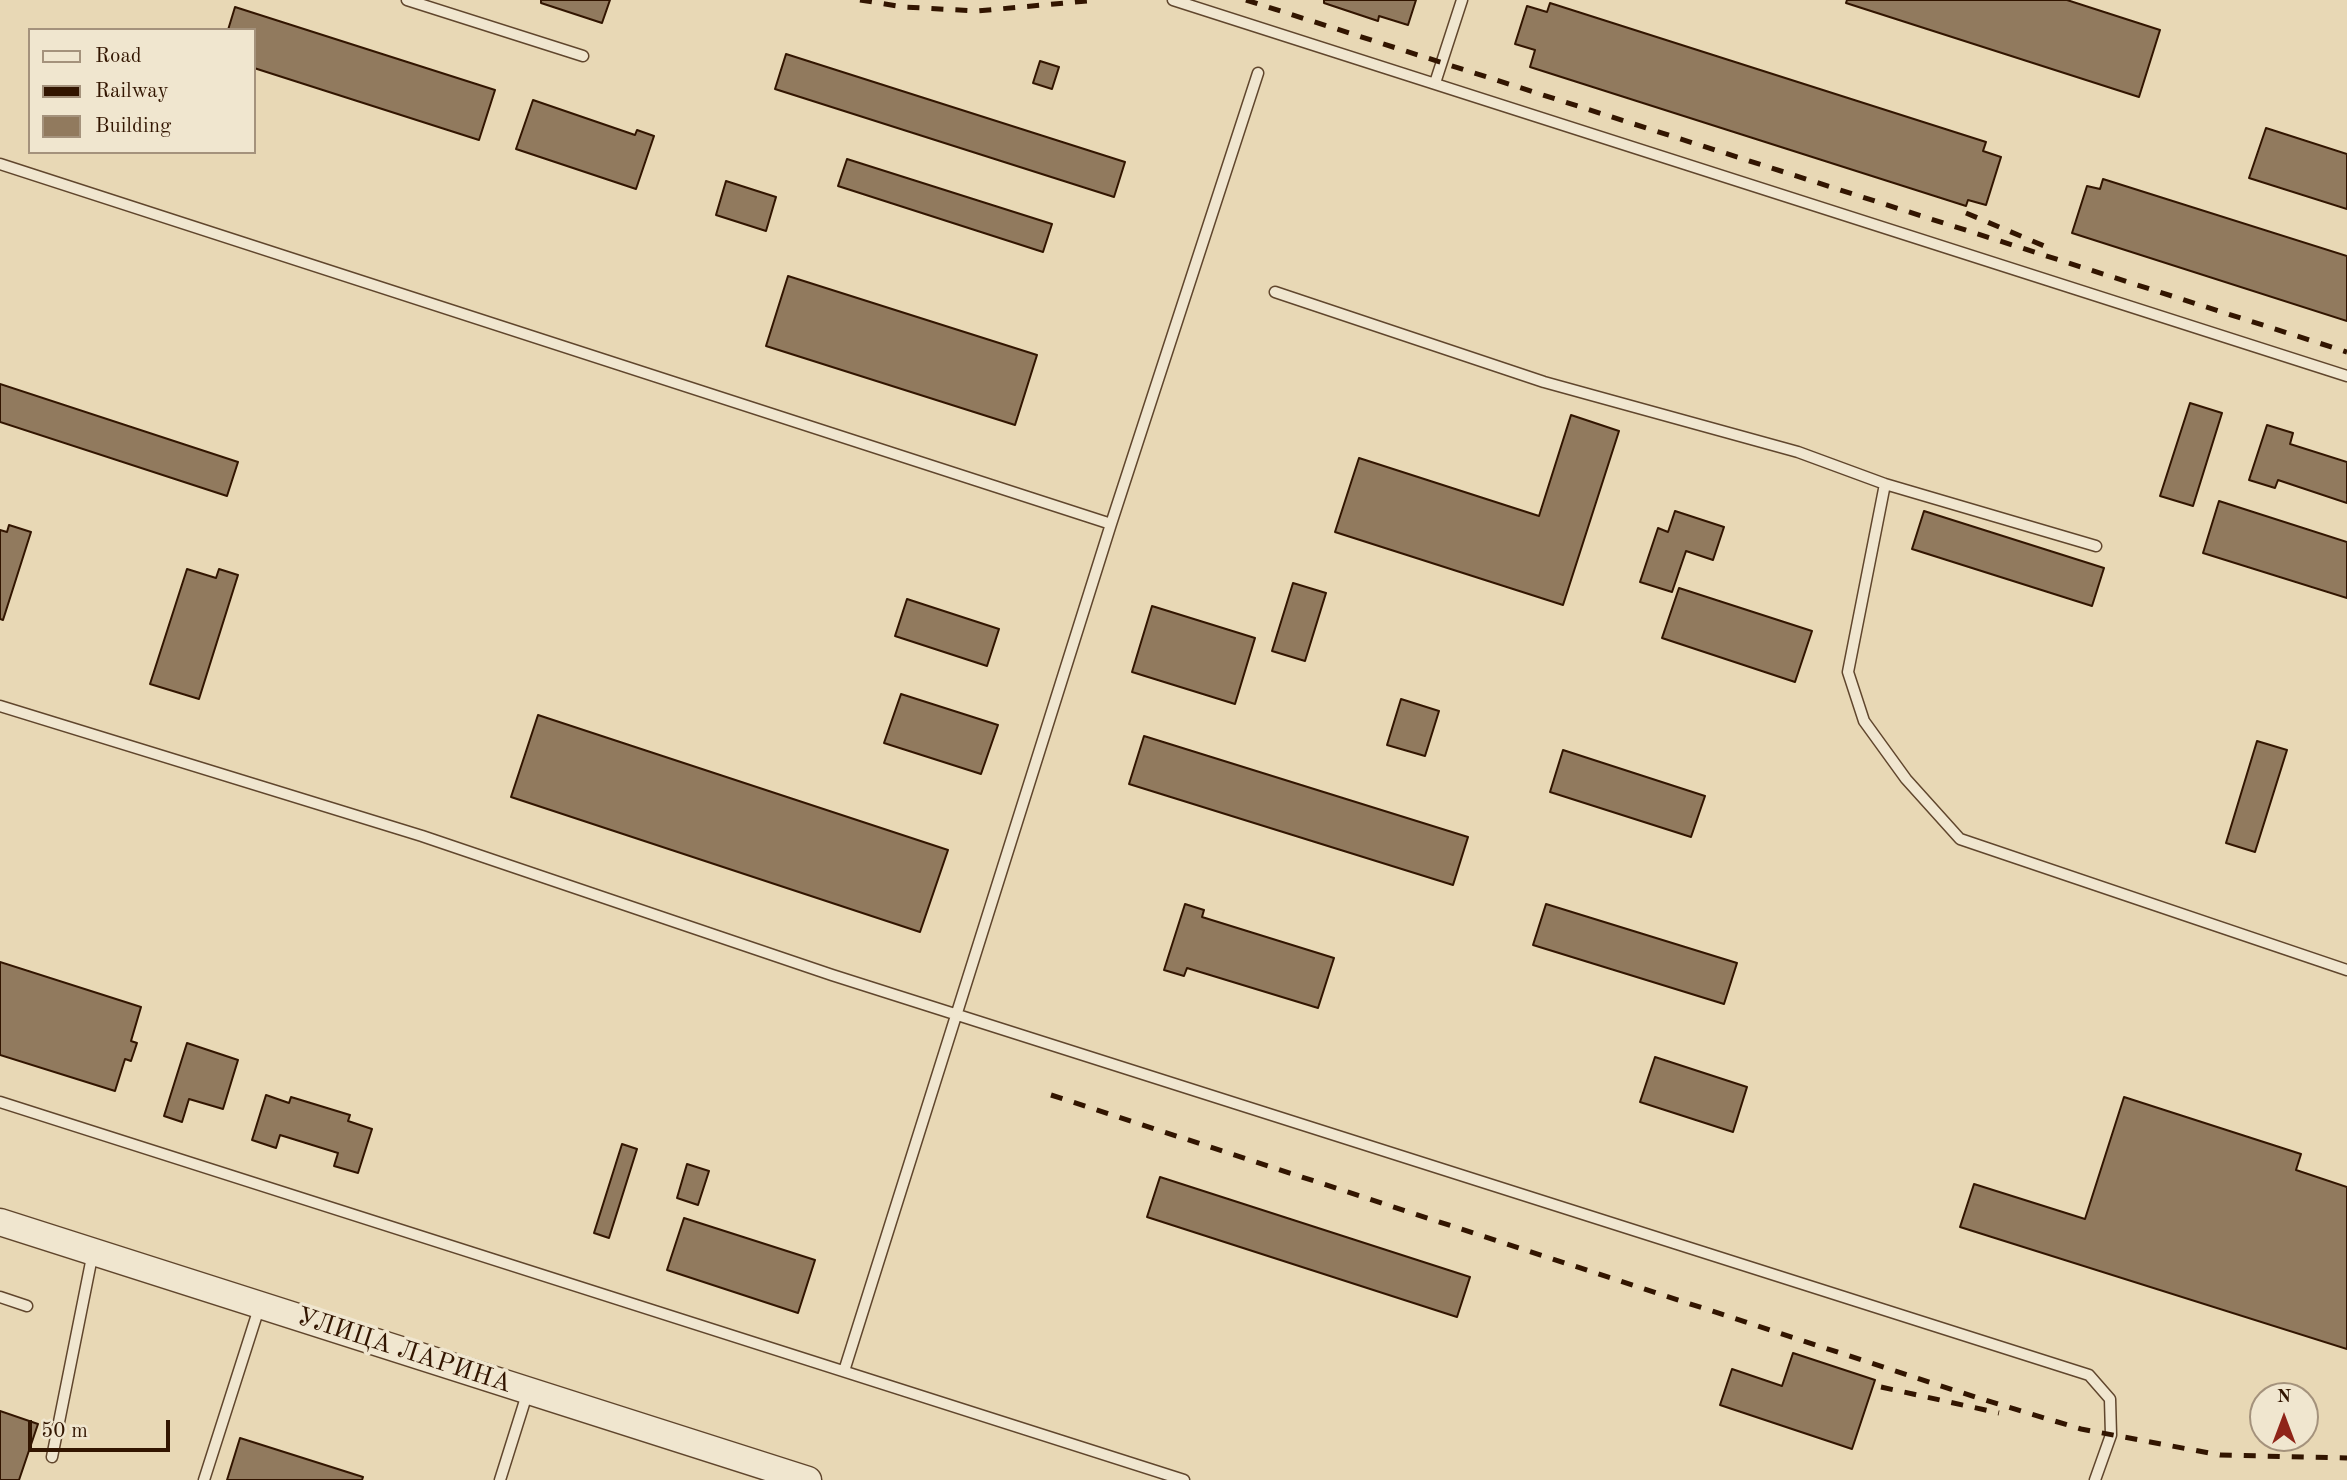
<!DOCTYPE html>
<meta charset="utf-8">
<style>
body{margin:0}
#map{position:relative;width:2347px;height:1480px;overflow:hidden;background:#e8d8b5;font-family:"Old Standard TT",serif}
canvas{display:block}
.legend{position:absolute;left:28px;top:28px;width:228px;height:126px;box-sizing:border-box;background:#f0e6cf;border:2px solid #a4927c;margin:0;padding:9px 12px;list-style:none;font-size:21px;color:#321500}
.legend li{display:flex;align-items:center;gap:14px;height:35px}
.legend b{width:35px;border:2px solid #a4927c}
.north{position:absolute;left:2249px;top:1382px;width:70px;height:70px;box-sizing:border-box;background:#f0e6cf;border:2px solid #a4927c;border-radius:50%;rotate:0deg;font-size:19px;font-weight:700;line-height:28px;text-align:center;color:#321500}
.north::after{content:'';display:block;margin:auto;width:24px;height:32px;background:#8f2418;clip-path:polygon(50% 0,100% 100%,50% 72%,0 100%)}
.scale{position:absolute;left:28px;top:1420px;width:142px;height:32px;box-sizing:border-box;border:4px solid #321500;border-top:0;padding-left:9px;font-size:21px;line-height:24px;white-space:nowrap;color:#321500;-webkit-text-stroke:5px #f0e6cf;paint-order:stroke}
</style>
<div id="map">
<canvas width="2347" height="1480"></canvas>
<ul class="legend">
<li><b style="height:9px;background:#f0e6cf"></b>Road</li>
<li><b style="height:9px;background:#321500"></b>Railway</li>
<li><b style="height:19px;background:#917a5e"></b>Building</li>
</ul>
<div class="north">N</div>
<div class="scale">50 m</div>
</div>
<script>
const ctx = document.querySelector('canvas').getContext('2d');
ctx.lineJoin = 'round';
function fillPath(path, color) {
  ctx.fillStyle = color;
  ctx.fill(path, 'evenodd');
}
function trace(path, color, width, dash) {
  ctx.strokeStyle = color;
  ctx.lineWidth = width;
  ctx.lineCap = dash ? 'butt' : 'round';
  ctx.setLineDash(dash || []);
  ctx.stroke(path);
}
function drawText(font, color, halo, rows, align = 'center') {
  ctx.font = font + ' "Old Standard TT",serif';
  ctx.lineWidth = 7;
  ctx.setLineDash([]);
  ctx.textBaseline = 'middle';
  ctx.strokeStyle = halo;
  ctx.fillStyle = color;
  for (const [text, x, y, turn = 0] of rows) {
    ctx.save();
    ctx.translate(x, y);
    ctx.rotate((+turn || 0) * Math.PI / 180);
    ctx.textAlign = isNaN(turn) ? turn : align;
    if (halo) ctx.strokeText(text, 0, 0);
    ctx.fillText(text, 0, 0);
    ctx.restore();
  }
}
const building = new Path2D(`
 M541,0H610L602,23L541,3Z
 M1324,0H1416L1408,25L1379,16L1378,21L1324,3Z
 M1847,0H2067L2160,30L2139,97L1846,3Z
 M1550,3L1986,142L1983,151L2001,157L1986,205L1968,200L1966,206L1530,67L1535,50L1515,44L1527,6L1547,12Z
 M235,7L495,90L479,140L254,68V30H228Z
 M786,54L1125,162L1114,197L775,89Z
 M1040,61L1059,67L1052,89L1033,83Z
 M533,100L635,135L637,130L654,136L636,189L516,149Z
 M2266,128L2347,154V209L2249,178Z
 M847,159L1052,224L1043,252L838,186Z
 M2103,179L2347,256V321L2072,233L2087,186L2100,189Z
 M726,181L776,197L766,231L716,215Z
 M788,276L1037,355L1015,425L766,346Z
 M0,384L238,462L227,496L0,422Z
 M2190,403L2222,413L2193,506L2160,496Z
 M1571,415L1619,431L1563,605L1335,532L1359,458L1539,516Z
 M2267,425L2293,433L2290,444L2347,462V503L2278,480L2275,488L2249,480Z
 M2219,501L2347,542V598L2203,553Z
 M1675,511L1724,527L1713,560L1686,551L1672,592L1640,582L1658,528L1668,532Z
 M1924,511L2104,568L2092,606L1912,549Z
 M9,525L31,532L3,620L0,619V530L7,532Z
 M187,569L216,578L219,569L238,575L199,699L150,684Z
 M1293,583L1326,593L1305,661L1272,651Z
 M1679,588L1812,631L1795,682L1662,638Z
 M907,599L999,629L987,666L895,636Z
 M1152,606L1255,638L1235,704L1132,672Z
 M901,694L998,725L981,774L884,743Z
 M1401,699L1439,711L1425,756L1387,745Z
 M538,715L948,850L920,932L511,797Z
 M1144,736L1468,837L1453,885L1129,784Z
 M2257,741L2287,750L2255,852L2226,843Z
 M1563,750L1705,796L1691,837L1550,792Z
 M1185,904L1204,910L1202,917L1334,958L1318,1008L1187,968L1184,976L1164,970Z
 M1546,904L1737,963L1724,1004L1533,945Z
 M0,962L141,1007L131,1041L137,1043L131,1061L125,1059L115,1091L0,1055Z
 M187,1043L238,1060L223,1109L189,1099L182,1122L164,1116Z
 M1655,1057L1747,1087L1733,1132L1640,1102Z
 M266,1095L289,1103L291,1097L350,1115L348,1121L372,1129L358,1173L334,1166L338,1153L280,1135L276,1148L252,1140Z
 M2124,1097L2301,1154L2296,1170L2347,1187V1349L1960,1227L1974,1184L2085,1219Z
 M622,1144L637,1149L609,1238L594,1233Z
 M687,1164L709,1171L698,1205L677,1198Z
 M1160,1177L1470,1277L1457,1317L1147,1217Z
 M684,1218L815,1260L798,1313L667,1270Z
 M1793,1353L1875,1380L1852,1449L1720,1405L1732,1369L1782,1386Z
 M0,1411L38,1424L19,1480H0Z
 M240,1438L363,1477L362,1480H227Z`);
fillPath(building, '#917a5e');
trace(building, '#321500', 2);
const service = new Path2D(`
 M407,0L583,56
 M1173,0L2347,376
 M1435,83L1462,0
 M0,164L1111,524
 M1275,292L1544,382L1798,452L1885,484L2096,546
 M1885,484L1848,672L1864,721L1906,779L1960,839L2347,970
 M0,706L422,836L832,975L2089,1375L2110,1399L2111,1435L2095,1480
 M0,1102L1184,1480
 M0,1297L27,1306
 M844,1371L1111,524L1258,73
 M52,1457L93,1252
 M204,1480L260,1305
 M500,1480L528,1391`);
const tertiary = new Path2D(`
 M0,1222L808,1480`);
trace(service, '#60462d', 13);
trace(tertiary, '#60462d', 29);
trace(service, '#f0e6cf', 10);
trace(tertiary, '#f0e6cf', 26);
trace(new Path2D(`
 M860,0L904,7L977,11L1098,0
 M1246,0L2347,352
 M1966,213L2049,248
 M1051,1095L1975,1397L2081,1429L2220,1455L2347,1458
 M1881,1387L1999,1413`), '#321500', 5, [12, 12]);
drawText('26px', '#321500', '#f0e6cf', [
 ["УЛИЦА ЛАРИНА",404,1351,18]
]);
</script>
